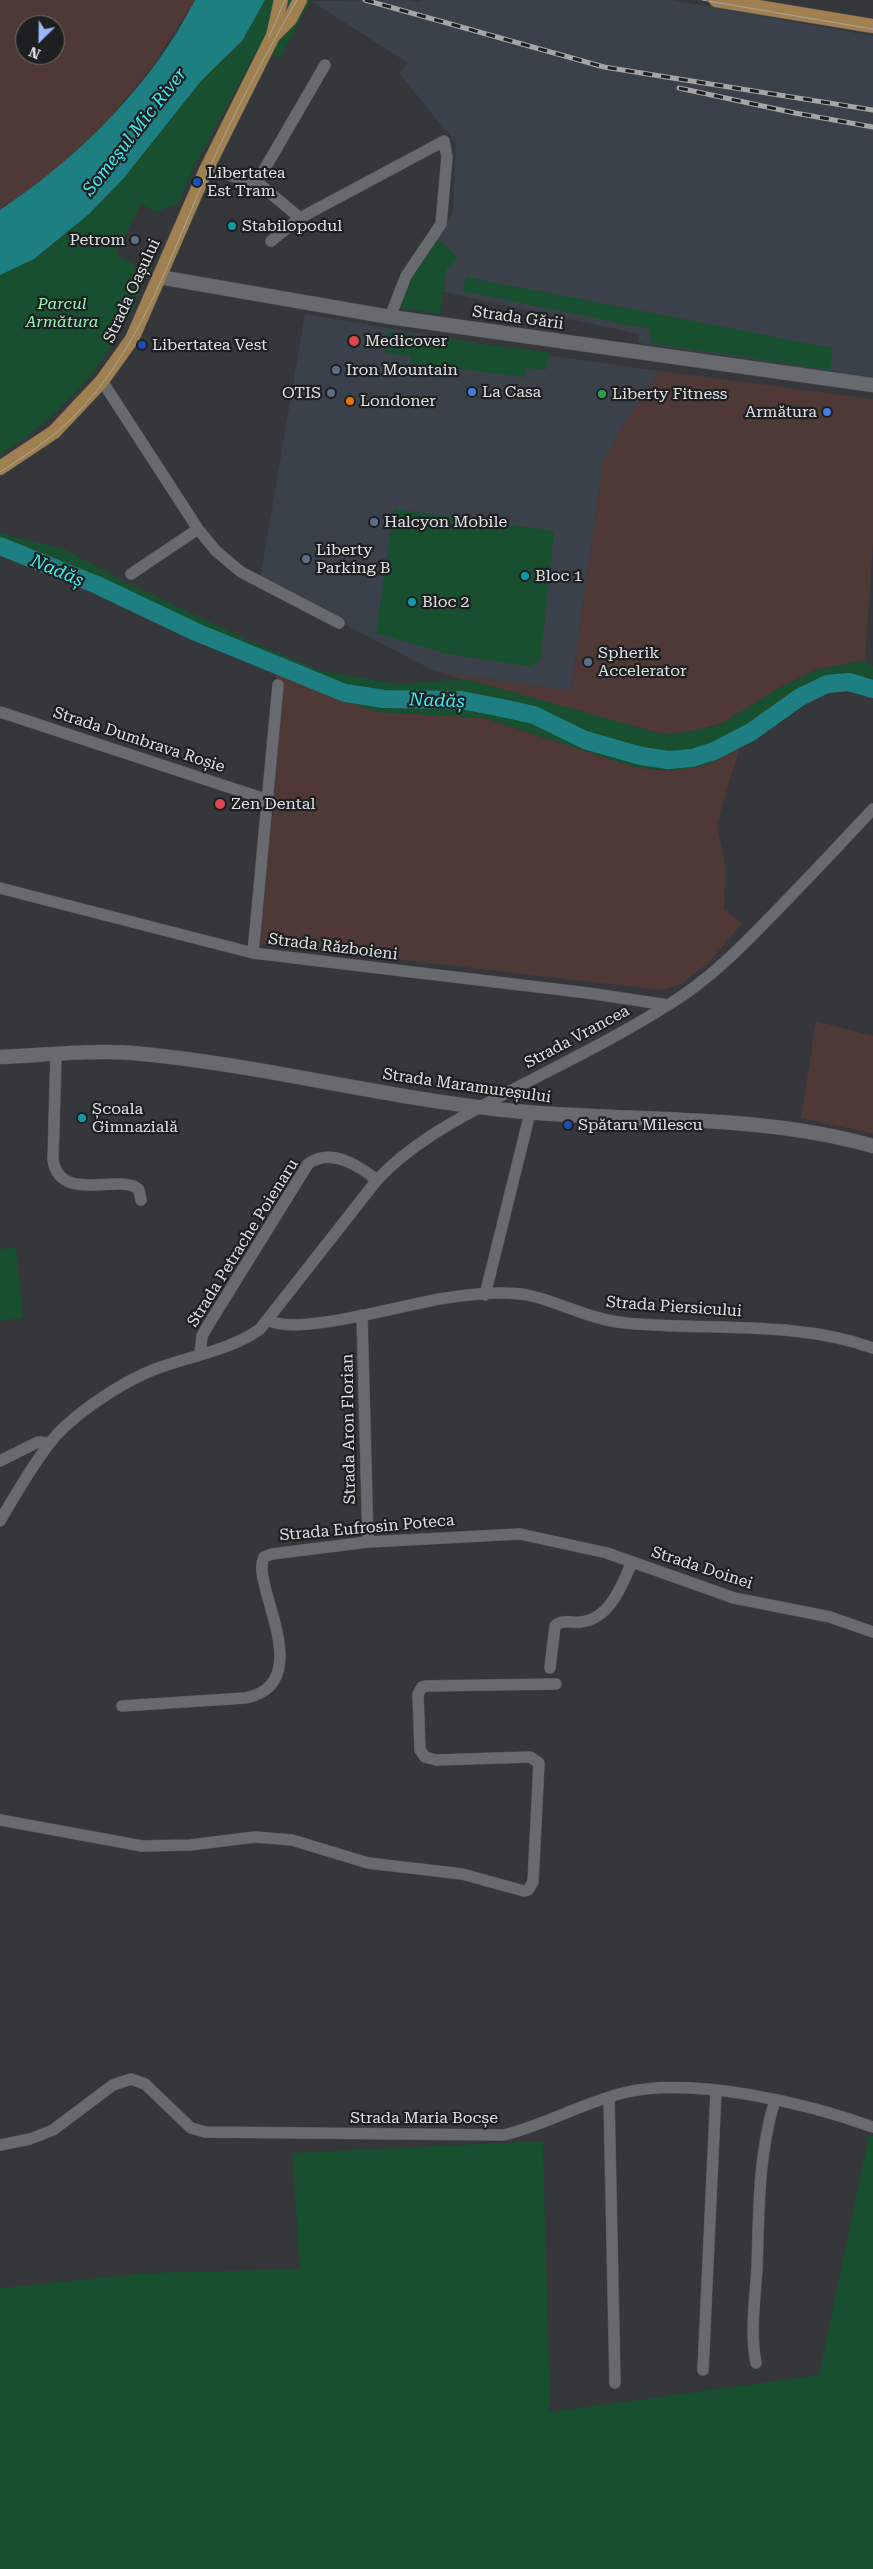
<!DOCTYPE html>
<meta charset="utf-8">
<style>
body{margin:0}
#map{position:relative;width:873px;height:2569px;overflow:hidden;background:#35373b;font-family:"Roboto Serif",serif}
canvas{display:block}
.north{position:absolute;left:15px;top:15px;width:50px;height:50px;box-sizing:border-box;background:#1d1f20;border:1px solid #6b6d6e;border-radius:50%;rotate:203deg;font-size:14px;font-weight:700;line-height:20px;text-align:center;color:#dfe1e3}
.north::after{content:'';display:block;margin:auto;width:18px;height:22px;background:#9bb5fd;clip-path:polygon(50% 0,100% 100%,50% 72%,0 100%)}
</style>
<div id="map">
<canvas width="873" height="2569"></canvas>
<div class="north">N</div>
</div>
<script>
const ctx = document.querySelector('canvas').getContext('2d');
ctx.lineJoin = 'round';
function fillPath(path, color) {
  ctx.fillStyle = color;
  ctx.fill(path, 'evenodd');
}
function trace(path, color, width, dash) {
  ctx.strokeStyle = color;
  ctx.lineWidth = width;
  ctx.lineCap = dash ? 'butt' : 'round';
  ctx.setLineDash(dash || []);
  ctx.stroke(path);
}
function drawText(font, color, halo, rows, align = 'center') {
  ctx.font = font + ' "Roboto Serif",serif';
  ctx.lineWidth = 4.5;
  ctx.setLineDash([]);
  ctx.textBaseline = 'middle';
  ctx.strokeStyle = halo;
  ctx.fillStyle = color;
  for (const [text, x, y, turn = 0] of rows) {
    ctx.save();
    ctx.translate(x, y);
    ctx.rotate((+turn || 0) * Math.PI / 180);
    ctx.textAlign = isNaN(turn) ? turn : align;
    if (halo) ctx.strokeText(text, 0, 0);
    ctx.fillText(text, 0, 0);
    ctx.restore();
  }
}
fillPath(new Path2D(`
 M405,0L418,2L426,0H672L873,36V377L639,343V334L443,292L446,270L437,238L453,212L456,143L399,73L408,63L311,1Z
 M305,314L559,357L660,371L625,422L603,462L571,691L434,671L260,580Z`), '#3b414a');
fillPath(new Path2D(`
 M0,0H195L152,67L106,122L56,169L0,210ZM25,25H55V55H25Z
 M660,371L873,399V544L865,660L815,670L777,689L725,722L699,730L678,733H659L642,730L434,671L571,691L603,462L625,422Z
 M276,672L379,712L485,718L631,766L655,770L704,765L740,746L717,824L726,871L724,909L742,923L712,959L697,972L680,985L661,990L256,943L274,803Z
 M816,1021L873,1036V1134L801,1118Z`), '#4e3936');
fillPath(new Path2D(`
 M265,0H311L280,58L258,48L191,173L179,203L157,212L141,204L116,254L137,266L141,280L137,292L140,293C108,364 65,413 0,455V275L34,259L89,214L123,179L201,81L242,41Z
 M437,238L458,258L446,270L440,314L400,308L411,280Z
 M466,277L832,348L831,370L651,343L649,329L463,291Z
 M387,332L549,352L546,370L526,368L525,377L410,363L411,356L385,353Z
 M394,509L554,531L541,657L537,663L528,666L448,654L376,633Z
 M0,533L64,549L122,580L263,647L322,671L398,684L466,679L659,733H678L713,727L725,722L777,689L815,670L865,660L873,667V698C805,669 762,748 703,765C679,772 655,770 631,766L485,718L379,712L357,705L150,617L18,556L0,552Z
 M16,1248L23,1318L0,1321V1249Z
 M869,2135L873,2136V2569H0V2288L149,2273L300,2269L292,2153L543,2141L550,2412L819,2375Z`), '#184f2e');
fillPath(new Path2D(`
 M195,0H265L242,41L201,81L123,179L89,214L34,259L0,275V210C79,157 152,85 195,0Z`), '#1d7f82');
trace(new Path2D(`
 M0,546L97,585L196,632L345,693L384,699L461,700L502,708L534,715L585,740L641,756L668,760L692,758L714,751L751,732L800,697L827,684L849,682L873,689`), '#1d7f82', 18);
const minor = new Path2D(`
 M206,170L257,182L325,65
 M257,182L300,218
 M271,241L300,218L444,141L447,157L441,224L406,276L390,317
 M102,381L198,529L216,551L241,572L339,623
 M131,574L198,529
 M0,712L268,800
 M0,888L253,953L588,993L668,1005
 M253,953L278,685
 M56,1055L53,1160C60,1205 123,1172 139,1190L141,1200
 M485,1295L530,1113
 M362,1315L368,1542
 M268,1320C297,1337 409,1303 446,1298C472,1294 506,1290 532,1296C564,1304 592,1320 626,1323C707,1331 795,1320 873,1348
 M200,1354L202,1336L207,1327L308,1164C331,1147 359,1166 377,1180
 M0,1461L38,1442L49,1443
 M0,1521C15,1495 31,1468 49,1444C72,1414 126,1379 161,1367C192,1356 235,1348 260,1329L377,1180C413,1141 462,1117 508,1092C562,1064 617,1037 668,1005C713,978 748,940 784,903C814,872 843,841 873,809
 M550,1668L555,1626C562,1619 571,1623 581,1622C610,1619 622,1585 632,1562
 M122,1706L245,1698C300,1688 276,1628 266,1591C264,1581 259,1568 264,1557L272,1554L368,1542L520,1534L607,1553L734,1598L830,1617L873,1632
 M0,1820L142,1846L190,1845L255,1837L292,1840L368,1863L462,1874L524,1891L528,1890L533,1882L539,1763L530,1757L436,1760L425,1757L420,1750L418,1694L422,1687L427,1686L556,1684
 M609,2098L615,2383
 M0,2145L30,2139L53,2130L113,2085L131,2079L145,2084L191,2128L205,2132L504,2135C545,2125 582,2103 623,2093C693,2076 806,2103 873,2127
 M756,2363C750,2333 755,2299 757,2268C759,2211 758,2155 775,2100
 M703,2370L716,2091`);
const tertiary = new Path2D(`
 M159,277L390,317L873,385`);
const secondary = new Path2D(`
 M0,1057C44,1055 89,1050 133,1053C257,1064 380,1097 504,1110C627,1123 754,1112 873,1146`);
const primary = new Path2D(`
 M716,0L873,26
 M273,36L290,19L300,0
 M0,468L54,432L102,381L132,339L206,170L273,36L281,0`);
trace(minor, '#535558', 12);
trace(tertiary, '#535558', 15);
trace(secondary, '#535558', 15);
trace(primary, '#535558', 15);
trace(minor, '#676a6e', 11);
trace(tertiary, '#676a6e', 14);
trace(secondary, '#676a6e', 14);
trace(primary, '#a1804f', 14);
trace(new Path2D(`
 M702,0L873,29
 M269,37L285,0
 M0,472C23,457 47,442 67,423C139,355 169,259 208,171C234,113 265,55 297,0`), '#a4a6a8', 1);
const rail = new Path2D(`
 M365,0L604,67L873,110
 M679,88L795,113L873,127`);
trace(rail, '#a4a6a8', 5);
trace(rail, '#1d1f20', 3, [9]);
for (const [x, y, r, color] of [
 [197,182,5,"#1a4fb4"],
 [232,226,5,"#0f9aa8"],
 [135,240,5,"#5c6f8a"],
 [354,341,6,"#e0444e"],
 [142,345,5,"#1a4fb4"],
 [336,370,5,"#5c6f8a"],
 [472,392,5,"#3f7fe0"],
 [331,393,5,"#5c6f8a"],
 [602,394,5,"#2e9e5b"],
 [350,401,5,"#e8710a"],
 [827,412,5,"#3f7fe0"],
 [374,522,5,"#5c6f8a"],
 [306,559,5,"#5c6f8a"],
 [525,576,5,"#0f9aa8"],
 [412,602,5,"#0f9aa8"],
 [588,662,5,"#5c6f8a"],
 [220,804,6,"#e0444e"],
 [82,1118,5,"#0f9aa8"],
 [568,1125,5,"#1a4fb4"]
]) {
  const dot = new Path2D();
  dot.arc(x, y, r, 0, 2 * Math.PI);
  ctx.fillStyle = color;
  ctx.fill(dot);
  trace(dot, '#1d1f20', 2);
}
drawText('16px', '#dfe1e3', '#1d1f20', [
 ["Libertatea",207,173],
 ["Est Tram",207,191],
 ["Stabilopodul",242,226],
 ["Petrom",125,240,"right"],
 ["Medicover",365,341],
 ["Libertatea Vest",152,345],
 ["Iron Mountain",346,370],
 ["La Casa",482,392],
 ["OTIS",321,393,"right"],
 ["Liberty Fitness",612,394],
 ["Londoner",360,401],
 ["Armătura",817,412,"right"],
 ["Halcyon Mobile",384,522],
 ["Liberty",316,550],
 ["Parking B",316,568],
 ["Bloc 1",535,576],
 ["Bloc 2",422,602],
 ["Spherik",598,653],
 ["Accelerator",598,671],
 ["Zen Dental",231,804],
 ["Școala",92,1109],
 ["Gimnazială",92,1127],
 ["Spătaru Milescu",578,1125]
], 'left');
drawText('16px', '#dfe1e3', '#1d1f20', [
 ["Strada Oașului",132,291,-65],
 ["Strada Gării",518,318,8],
 ["Strada Dumbrava Roșie",139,740,18],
 ["Strada Războieni",333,947,7],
 ["Strada Vrancea",577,1037,-28],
 ["Strada Maramureșului",467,1086,8],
 ["Strada Petrache Poienaru",243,1243,-58],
 ["Strada Piersicului",674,1307,4],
 ["Strada Aron Florian",349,1429,-91],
 ["Strada Eufrosin Poteca",367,1528,-5],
 ["Strada Doinei",702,1568,18],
 ["Strada Maria Bocșe",424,2118]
]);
drawText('italic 16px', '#92f9b3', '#1d1f20', [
 ["Parcul",62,304],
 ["Armătura",62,322]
]);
drawText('italic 18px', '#3beef3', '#1d1f20', [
 ["Someşul Mic River",135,132,-52],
 ["Nadăș",57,571,23],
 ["Nadăș",437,701,2]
]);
</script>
